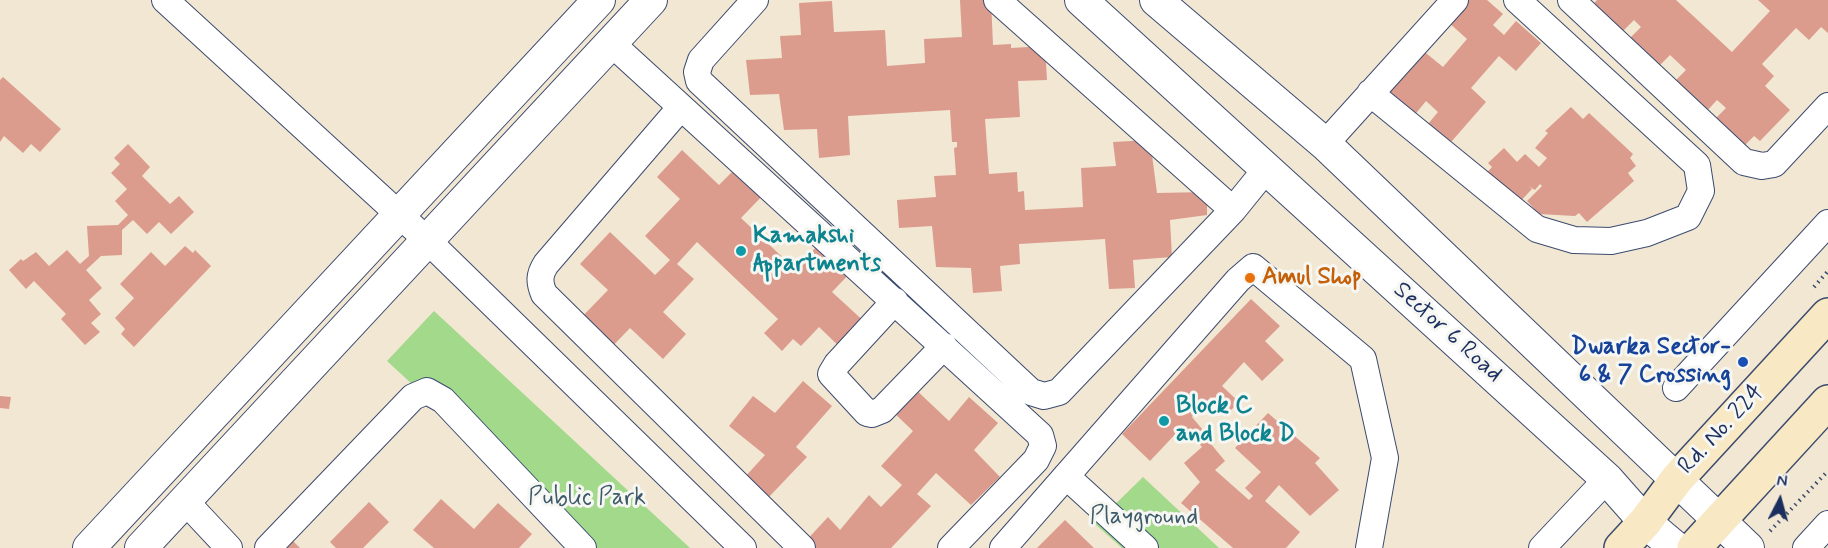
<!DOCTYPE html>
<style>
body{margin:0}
#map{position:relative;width:1828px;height:548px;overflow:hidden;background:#f2e7d2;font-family:Mynerve,sans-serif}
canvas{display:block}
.north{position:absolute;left:1750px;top:470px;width:60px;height:60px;-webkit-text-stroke:4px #f6f6f2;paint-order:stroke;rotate:6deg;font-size:16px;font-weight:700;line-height:24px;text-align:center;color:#1b2f5e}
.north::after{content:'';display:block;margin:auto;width:21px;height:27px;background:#1b2f5e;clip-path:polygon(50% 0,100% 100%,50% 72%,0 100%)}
</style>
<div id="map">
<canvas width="1828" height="548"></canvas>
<div class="north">N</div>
</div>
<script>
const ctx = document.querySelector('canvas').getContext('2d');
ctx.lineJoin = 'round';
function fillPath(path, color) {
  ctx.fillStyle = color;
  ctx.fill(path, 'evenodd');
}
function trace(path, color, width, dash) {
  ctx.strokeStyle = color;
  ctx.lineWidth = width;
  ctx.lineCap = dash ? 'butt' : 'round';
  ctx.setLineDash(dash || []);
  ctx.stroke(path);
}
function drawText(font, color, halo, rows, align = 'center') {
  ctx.font = font + ' Mynerve,sans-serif';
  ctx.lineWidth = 6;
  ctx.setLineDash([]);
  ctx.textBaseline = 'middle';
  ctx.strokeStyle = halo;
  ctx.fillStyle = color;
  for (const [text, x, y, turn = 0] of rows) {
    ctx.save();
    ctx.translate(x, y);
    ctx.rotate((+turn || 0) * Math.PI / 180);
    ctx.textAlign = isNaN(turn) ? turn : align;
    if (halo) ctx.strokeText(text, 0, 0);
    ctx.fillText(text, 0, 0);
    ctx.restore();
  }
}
fillPath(new Path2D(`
 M434,311L690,548H590L387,361Z
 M1143,477L1219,548H1122L1095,524Z`), '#a2d98b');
fillPath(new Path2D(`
 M960,0H991L993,45L1011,44V48L1045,46L1047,80L1018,81L1020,117L985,119L989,174L1017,172L1018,192L1024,191L1025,210L1083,207L1081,168L1116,166L1113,142L1150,140L1157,193L1207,192V215L1170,220L1172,257L1133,260L1135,288L1109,289L1105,239L1019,244L1020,264L1000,266L1002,291L973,293L971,268L936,267L932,226L899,228L897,200L936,197L934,176L956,175L954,148L957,147V142H952L950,110L848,116L850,155L819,158L817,129L784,130L779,94L750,95L746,60L782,58L780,36L801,35L799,3L832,1L834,32L885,30L887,66L925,63L924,39L962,37Z
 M1465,0H1487L1503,14L1493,25L1504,35L1516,21L1541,43L1516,71L1499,56L1471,88L1486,102L1445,149L1423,130L1438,112L1426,101L1413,117L1384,91L1421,49L1443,67L1467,39L1447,21Z
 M1597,0H1676L1732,52L1770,11L1758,0H1828V33L1821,27L1809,40L1796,28L1762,64L1774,76L1765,86L1790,110L1760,141L1754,136L1742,148L1714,120L1726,108L1717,100L1706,112L1674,82L1686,70L1670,55L1657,68L1628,40L1641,27L1634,20L1623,31L1594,3Z
 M3,77L61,129L40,152L31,144L23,153L4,136L0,142V80Z
 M1571,107L1583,119L1589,113L1633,154L1630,158L1636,166L1628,173L1634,181L1587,222L1579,213L1575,216L1539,214L1527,201L1542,186L1540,184L1535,190L1528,186L1532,189L1516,206L1483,177L1492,167L1488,163L1504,148L1517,162L1525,154L1539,167L1547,158L1535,148L1548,133L1545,131Z
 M128,144L150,167L142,176L170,204L179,196L194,212L171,234L159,222L147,234L133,220L122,230V255L101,256L86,270L102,288L89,300L101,314L91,323L100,332L85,345L61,319L66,314L34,281L26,289L9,270L21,259L23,261L36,252L49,266L67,250L80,264L89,256L87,226L118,225L128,215L115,201L127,189L111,173L120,164L114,158Z
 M682,150L719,185L739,165L767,191L741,218L795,269L821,242L852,271L832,292L868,325L844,351L819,327L801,346L793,339L782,351L764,333L778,319L697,242L677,264L694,279L663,312L686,334L663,359L630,328L607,352L576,323L608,290L580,264L610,232L655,275L670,260L645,236L680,199L657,177Z
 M185,246L193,253L195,250L211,266L134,347L121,334L125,329L115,318L134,298L120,284L151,252L165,266Z
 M1251,299L1280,326L1265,341L1284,360L1262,381L1244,362L1222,386L1239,402L1228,413L1211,397L1192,417L1213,442L1211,444L1225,461L1215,470L1249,500L1253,496L1245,488L1261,472L1235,448L1268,413L1320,458L1315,463L1339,490L1310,516L1279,485L1265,501L1300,532L1286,548H1233L1181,503L1200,482L1184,463L1202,447L1183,426L1150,461L1122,434Z
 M803,381L832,406L796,447L807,457L767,499L744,478L765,455L729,426L753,396L775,413Z
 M913,387L949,421L969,397L998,423L974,450L1000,477L971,505L936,473L917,494L931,506L891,548H807L803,544L828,517L840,530L869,495L881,507L902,485L881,466L913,431L891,410Z
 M0,396L11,397L9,409L0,408Z
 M441,499L474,529L498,503L532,534L519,548H434L413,530Z
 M369,502L389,522L363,548H336L330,542Z
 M1065,520L1094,548H1037Z
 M291,539L300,548H283Z`), '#db9c8e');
const minor = new Path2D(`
 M165,0L428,241L743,548
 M755,0L701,60L697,72L699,81L1031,392L1044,396L1059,392L1233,210L997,0
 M1571,0L1744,162L1762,166L1774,164L1828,106
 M611,43L1040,435L1043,446L1036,460L951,548
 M1370,93L1537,229L1574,240L1611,241L1647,233L1688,217L1701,191L1697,165L1517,0
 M681,107L546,264C539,275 539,282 544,294L802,548
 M1325,144L1455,0
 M1233,210L1267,168
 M895,301L837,364L831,374L867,413L872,414L882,410L944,346
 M1676,388L1828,223
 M1066,476L1145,548
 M185,501L229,548
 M268,548L413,397L427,391L443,400L583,548
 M1003,548L1238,280L1253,267L1363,359L1385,458L1369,548
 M1542,548L1607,479
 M1806,548L1828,524`);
const tertiary = new Path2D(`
 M1081,0L1607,479L1645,522L1676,548
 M1156,0L1325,144L1748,548
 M89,548L599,0
 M141,548L651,0`);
const secondary = new Path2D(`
 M1621,548L1645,522L1677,479L1828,315
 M1694,548L1828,402`);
trace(minor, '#3b4b6f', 28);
trace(tertiary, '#3b4b6f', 34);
trace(secondary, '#3b4b6f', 36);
trace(new Path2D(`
 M1814,287L1828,271
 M1770,531L1828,471`), '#3b4b6f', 4, [1.5, 4.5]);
trace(minor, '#fff', 26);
trace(tertiary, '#fff', 32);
trace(secondary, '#f8e8c3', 33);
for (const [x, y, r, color] of [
 [741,251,6,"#0f9aa8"],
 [1250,278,6,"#e8710a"],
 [1743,362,6,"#1a4fb4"],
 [1164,421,6,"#0f9aa8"]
]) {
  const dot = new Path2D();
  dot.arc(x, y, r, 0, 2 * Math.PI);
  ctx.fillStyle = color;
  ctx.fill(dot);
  trace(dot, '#f6f6f2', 2);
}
drawText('bold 24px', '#0d838f', '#f6f6f2', [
 ["Kamakshi",753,237],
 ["Appartments",753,265],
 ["Block C",1176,407],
 ["and Block D",1176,435]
], 'left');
drawText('bold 24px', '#c56008', '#f6f6f2', [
 ["Amul Shop",1262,278]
], 'left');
drawText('24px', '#1b2f5e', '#f6f6f2', [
 ["Sector 6 Road",1447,333,42],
 ["Rd. No. 224",1722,430,-47]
]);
drawText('bold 24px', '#164399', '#f6f6f2', [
 ["Dwarka Sector-",1731,348],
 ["6 & 7 Crossing",1731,376]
], 'right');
drawText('24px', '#3d5a69', '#f6f6f2', [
 ["Public Park",587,499],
 ["Playground",1144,518]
]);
</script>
